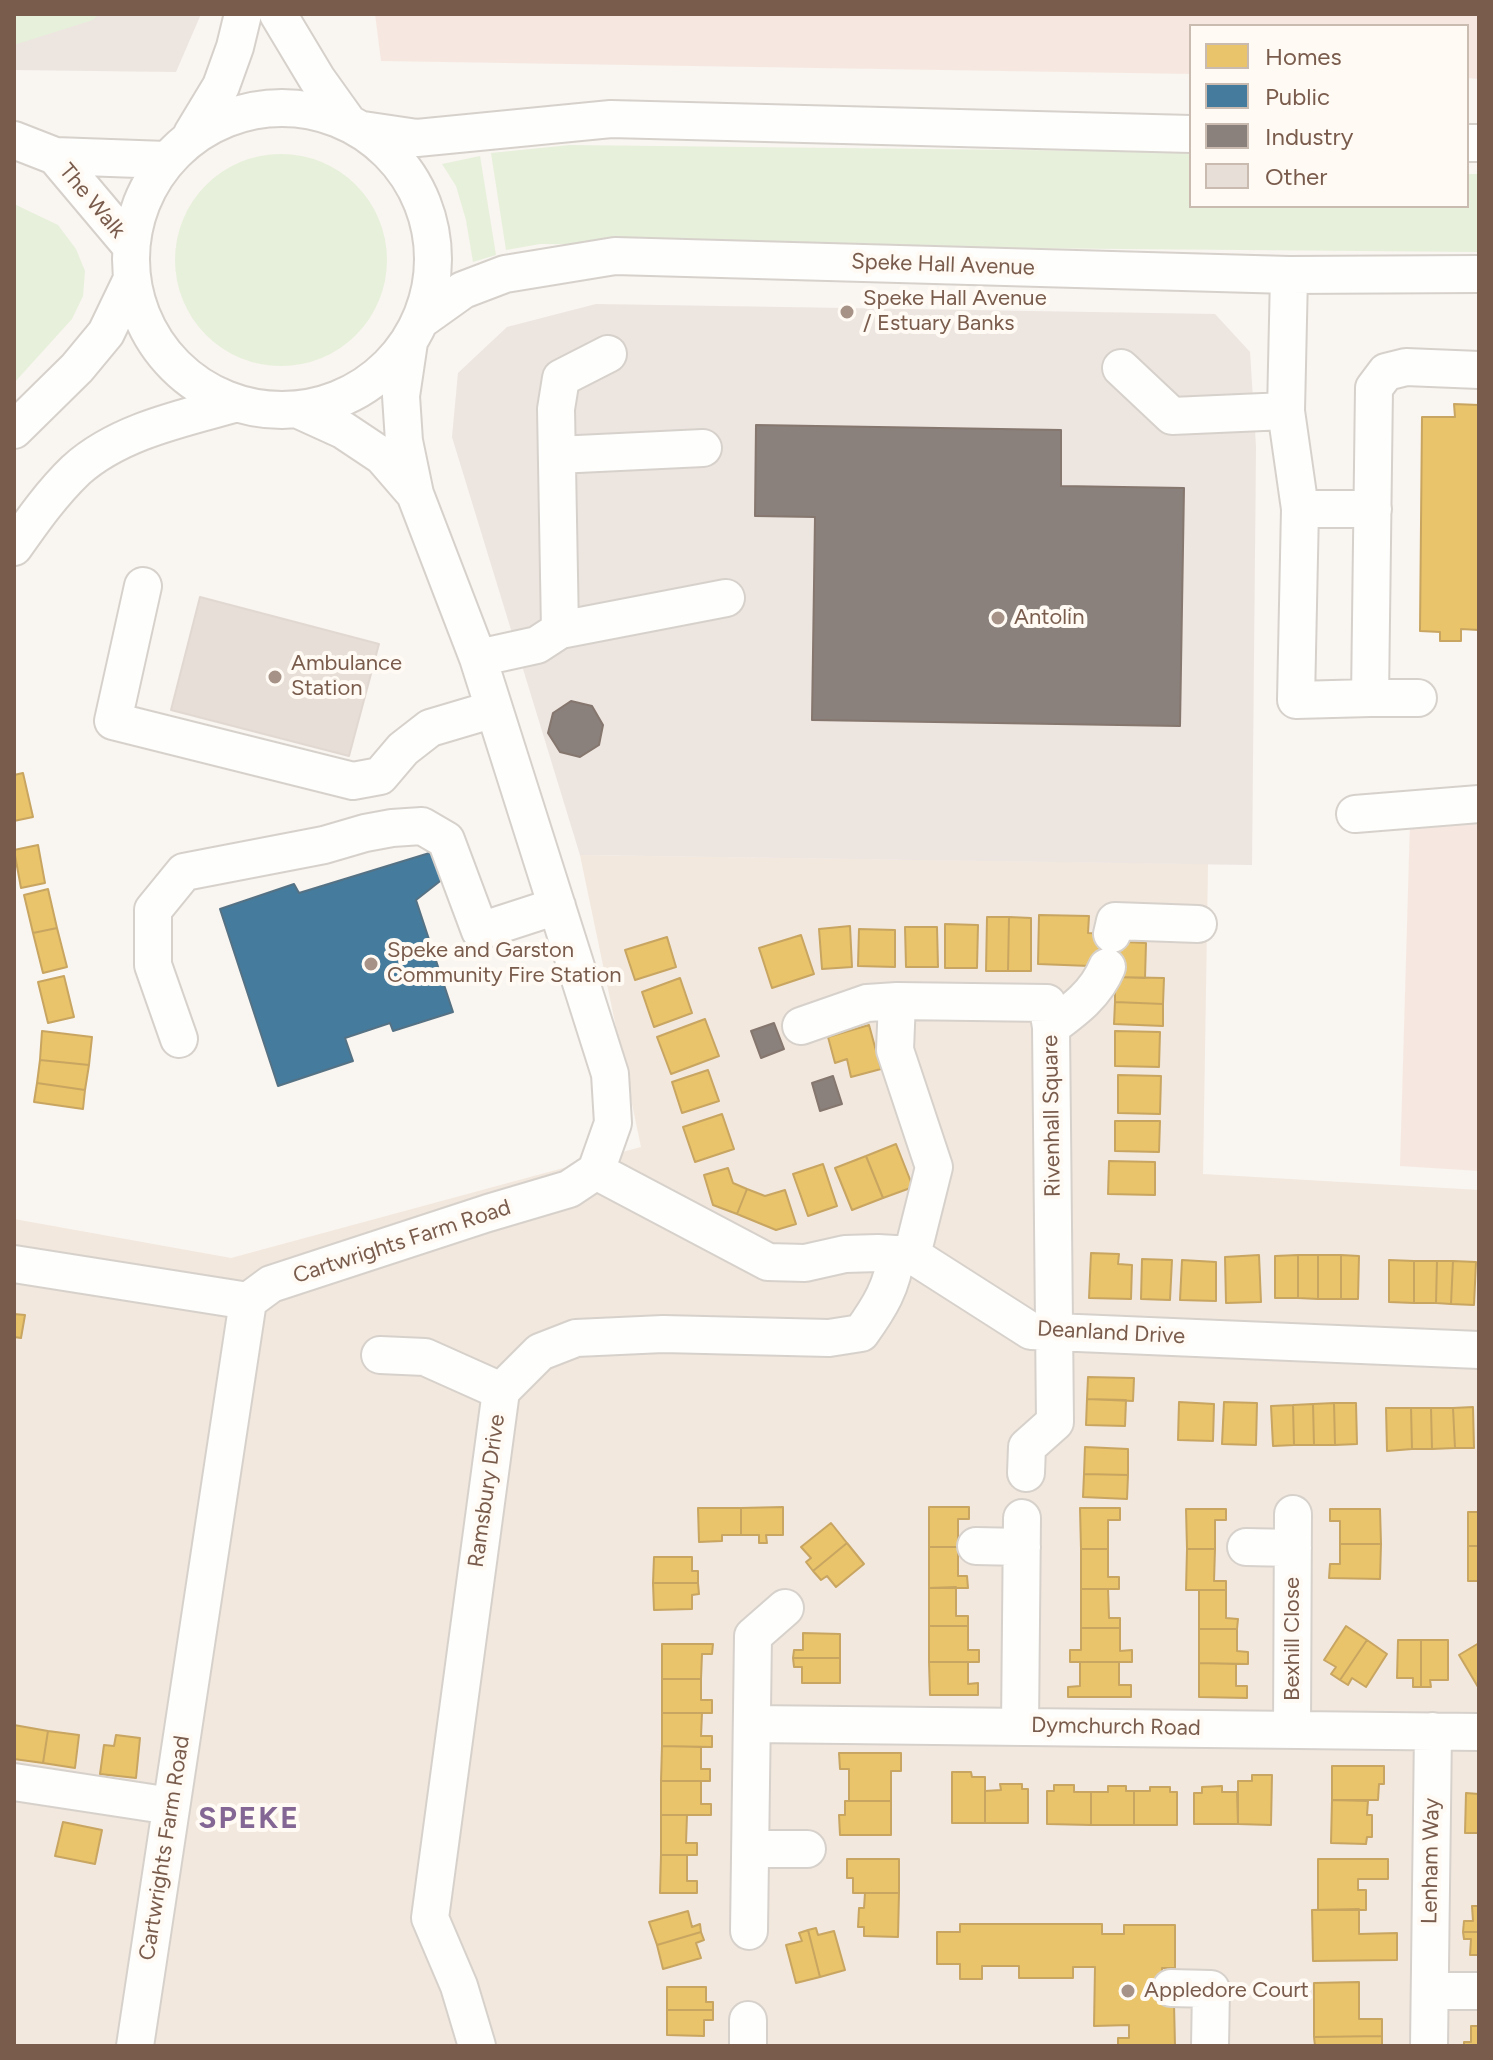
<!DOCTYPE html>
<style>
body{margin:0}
#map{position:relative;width:1493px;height:2060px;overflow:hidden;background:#f9f5f0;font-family:Figtree,sans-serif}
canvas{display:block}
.frame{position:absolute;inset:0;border:16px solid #7a5c4d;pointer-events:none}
.legend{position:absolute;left:1189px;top:24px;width:280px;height:184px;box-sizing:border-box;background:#fffaf3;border:2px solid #cabbb1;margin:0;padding:10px 14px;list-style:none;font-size:24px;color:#7a5c4d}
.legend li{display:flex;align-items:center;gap:16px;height:40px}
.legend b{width:40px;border:2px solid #cabbb1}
</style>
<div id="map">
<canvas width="1493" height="2060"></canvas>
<div class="frame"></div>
<ul class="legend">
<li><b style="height:22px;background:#e9c46a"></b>Homes</li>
<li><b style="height:22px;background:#457b9d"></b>Public</li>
<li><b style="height:22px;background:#8a817c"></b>Industry</li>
<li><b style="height:22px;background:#e6ded7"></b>Other</li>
</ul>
</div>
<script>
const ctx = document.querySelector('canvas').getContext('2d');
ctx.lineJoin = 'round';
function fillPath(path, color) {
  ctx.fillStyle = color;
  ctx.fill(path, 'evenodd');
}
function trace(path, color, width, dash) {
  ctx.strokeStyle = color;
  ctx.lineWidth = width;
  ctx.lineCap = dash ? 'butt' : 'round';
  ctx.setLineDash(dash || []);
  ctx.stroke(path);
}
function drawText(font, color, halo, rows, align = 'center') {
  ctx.font = font + ' Figtree,sans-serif';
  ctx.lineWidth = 8;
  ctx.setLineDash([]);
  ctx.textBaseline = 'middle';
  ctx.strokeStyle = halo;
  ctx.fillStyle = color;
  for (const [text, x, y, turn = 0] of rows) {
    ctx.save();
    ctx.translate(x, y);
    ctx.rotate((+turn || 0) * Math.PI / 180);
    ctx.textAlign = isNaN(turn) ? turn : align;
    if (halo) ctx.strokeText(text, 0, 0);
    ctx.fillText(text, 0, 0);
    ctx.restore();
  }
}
fillPath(new Path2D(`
 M580,855L1208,864L1203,1174L1479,1190V2046H14V1219L231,1258L641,1147Z`), '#f2e8de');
fillPath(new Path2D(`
 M375,14H1479V79L1467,78V26H1191V74L381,61Z
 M1410,821L1479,822V1171L1400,1166Z`), '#f6e8e1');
fillPath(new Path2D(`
 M14,14H201L176,72L14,70Z
 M596,304L1215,314L1250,352L1256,447L1252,865L580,855L452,437L458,373L507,327Z`), '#ede5e0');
fillPath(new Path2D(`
 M14,14H99L93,20L14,45Z
 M570,145L1191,152V206H1467V174H1479V252L540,244L506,250L491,153Z
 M175 260a106 106 0 1 1 212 0a106 106 0 1 1-212 0Z
 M480,156L496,255L473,262L466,220L456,186L442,164Z
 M14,204L58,225L76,249L85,271L83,296L72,319L14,383Z`), '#e7f0db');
const homes = new Path2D(`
 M1454,404L1479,405V630L1461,629V641H1440V632L1420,631L1422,417H1455Z
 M23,773L33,817L14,821V775Z
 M38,845L45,883L21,888L14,850Z
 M48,889L57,928L33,933L24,895Z
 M1039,915L1089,916L1088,933L1125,934V942L1146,943L1145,978L1115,977L1116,967L1038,964Z
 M987,917H1009L1008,971H986Z
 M1009,917L1031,918V971H1008Z
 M945,924L978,925L977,968H945Z
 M850,926L852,967L822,969L819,929Z
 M905,927H937L938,967H906Z
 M57,928L67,967L43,973L33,933Z
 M859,929L895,930V967L858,966Z
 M801,935L814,974L772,988L759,948Z
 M667,937L676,967L635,980L625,950Z
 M64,976L74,1017L48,1023L38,982Z
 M1115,977L1164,978L1163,1004L1115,1002Z
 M680,978L692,1013L654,1027L642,992Z
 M1115,1002L1163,1004V1026L1114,1024Z
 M705,1019L719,1056L671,1074L657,1037Z
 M869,1025L881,1069L851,1077L847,1059L835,1063L828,1037Z
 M42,1031L92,1037L89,1065L40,1060Z
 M1115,1031L1160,1032L1159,1067L1115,1066Z
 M40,1060L89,1065L85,1090L37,1083Z
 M708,1070L719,1101L682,1113L672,1082Z
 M1118,1075L1161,1076L1160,1114L1118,1113Z
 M37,1083L85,1090L83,1109L34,1102Z
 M722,1114L734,1149L695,1162L683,1127Z
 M1115,1121H1160L1159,1152L1115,1151Z
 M896,1144L913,1187L883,1198L866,1156Z
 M866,1156L883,1198L852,1210L835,1168Z
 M1109,1161L1155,1162V1195L1108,1194Z
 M823,1164L837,1206L808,1216L793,1174Z
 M728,1168L733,1183L747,1189L737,1214L713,1205L704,1175Z
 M747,1189L765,1196L785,1190L796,1224L776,1230L737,1214Z
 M1091,1253L1119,1254L1118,1264L1132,1265L1131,1299L1089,1298Z
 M1259,1255L1261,1302L1226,1303L1225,1257Z
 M1298,1255H1318V1299L1298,1298Z
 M1298,1255V1298H1275V1256Z
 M1318,1255H1341V1299H1318Z
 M1341,1255L1359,1256L1358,1299H1341Z
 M1142,1259L1172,1260L1170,1300L1141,1299Z
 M1182,1260L1216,1262V1301L1180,1300Z
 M1389,1260L1414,1261V1303L1389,1302Z
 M1414,1261H1437L1436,1303H1414Z
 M1437,1261H1453L1451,1304L1436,1303Z
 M1453,1261L1476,1262L1474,1305L1451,1304Z
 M14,1314L25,1315L21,1338L14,1337Z
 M1088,1377L1134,1378L1133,1401L1087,1399Z
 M1087,1399L1126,1400L1125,1426L1086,1425Z
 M1179,1402L1214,1404L1213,1441L1178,1440Z
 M1224,1402L1257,1403L1256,1445L1222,1444Z
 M1334,1403H1356L1357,1444L1335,1445Z
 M1334,1403L1335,1445H1314L1313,1404Z
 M1313,1404L1314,1445H1294L1293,1405Z
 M1293,1405L1294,1445L1273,1446L1271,1406Z
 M1473,1407L1474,1448H1455L1453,1408Z
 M1386,1408H1411L1412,1449L1387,1451Z
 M1411,1408H1431L1432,1449H1412Z
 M1431,1408H1453L1455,1448L1432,1449Z
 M1085,1447L1128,1449V1475L1084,1474Z
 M1084,1474L1128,1475L1127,1499L1083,1497Z
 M783,1507V1535H766L767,1543H759V1535H741V1508Z
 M929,1507H969V1519H958V1547H929Z
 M698,1508H741V1535H722V1541L699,1542Z
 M1080,1508H1120V1520H1108V1549H1081Z
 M1186,1509H1226V1520H1215V1549H1187Z
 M1330,1509H1380L1381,1544H1340V1521H1330Z
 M1468,1512H1479V1546H1468Z
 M831,1523L847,1543L813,1571L806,1562L811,1558L801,1547Z
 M847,1543L864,1564L836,1587L827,1576L821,1580L813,1571Z
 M1340,1544H1381L1380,1579L1329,1578L1330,1564H1340Z
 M1468,1546H1479V1581H1468Z
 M929,1547H958V1576H967L968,1588H929Z
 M1081,1549H1108V1577H1119V1589H1081Z
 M1187,1549H1215L1214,1581H1226V1590H1186Z
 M654,1557H692V1571H698V1583H653Z
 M653,1583H698L699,1594L692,1595V1609L654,1610Z
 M956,1587V1616H968V1626H929V1588Z
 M1081,1589H1108L1109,1618H1120V1628H1081Z
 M1199,1590H1226V1618L1238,1619L1237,1629H1199Z
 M929,1626H968V1650H979V1662H929Z
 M1346,1626L1367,1640L1340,1680L1331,1674L1336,1667L1324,1660Z
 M1081,1628H1120V1651L1132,1650V1662H1070V1650H1081Z
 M1199,1629H1237V1651L1248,1652V1664L1199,1663Z
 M803,1633L840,1634V1658H793L794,1650H803Z
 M1367,1640L1387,1654L1366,1687L1352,1678L1348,1685L1340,1680Z
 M1398,1640H1421V1687H1413V1678H1397Z
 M1421,1640H1448V1680H1430L1431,1687H1421Z
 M1479,1643V1686L1478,1687L1459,1655Z
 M662,1644H713L712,1654H702L701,1679H662Z
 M793,1658H840V1683H802V1667H794Z
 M929,1662H968V1684L978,1683V1695H930Z
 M1080,1662H1119V1685H1131V1697H1068V1687L1080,1686Z
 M1199,1663L1236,1664V1686H1247V1698L1199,1697Z
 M662,1679H701V1700H712V1713H662Z
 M662,1713H702L701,1736H712V1747L662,1746Z
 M14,1725L48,1731L43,1763L14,1759Z
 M48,1731L79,1735L75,1768L43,1763Z
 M116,1735L140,1738L136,1778L100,1774L104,1745L114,1746Z
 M662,1746L701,1747V1769H710V1781H661Z
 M839,1753H901V1771H891V1801H849V1769H840Z
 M1332,1766H1384V1784H1379L1378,1800H1332Z
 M952,1772H971L972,1777H985V1823H952Z
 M1252,1775H1272L1271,1825L1238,1824V1781H1252Z
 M661,1781H701V1804H711V1815H661Z
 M1000,1784H1022V1789H1028V1823H985V1791L1001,1790Z
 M1054,1785H1074V1792H1091V1825L1047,1824V1791H1054Z
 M1108,1786H1126V1791H1134V1825H1091V1792H1108Z
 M1222,1786V1792H1237L1238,1824H1194V1793H1202V1787Z
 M1150,1787H1170V1792H1177V1825H1134V1791H1150Z
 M1466,1793L1479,1794V1833H1465Z
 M1332,1800L1368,1801L1367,1815H1372V1837H1367L1366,1844L1331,1843Z
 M845,1801H891V1835H840L839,1815H845Z
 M661,1815H687L686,1843H697V1855H661Z
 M63,1822L102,1830L95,1864L55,1856Z
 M661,1855H687V1881H697V1893H660Z
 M847,1859H899V1893H853V1878H847Z
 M1318,1859H1388V1879H1358V1890H1366V1910H1318Z
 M865,1893H899L898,1937L864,1936V1927H858L859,1908H864Z
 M1472,1906H1479V1932H1463L1464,1921H1473Z
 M1359,1909V1934L1397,1933V1960L1313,1961L1312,1910Z
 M688,1911L692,1927L700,1924L701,1932L657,1945L649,1922Z
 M960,1924H1102V1934H1124V1925H1175V1968H1162V2004H1174L1175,2046H1118V2038H1129V2025L1094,2026L1095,1967H1073V1978H1019V1966H982V1979H960V1964H937V1932H960Z
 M816,1928L818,1935L834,1931L845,1970L820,1977L808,1930Z
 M808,1930L820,1977L796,1983L786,1945L802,1941L799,1933Z
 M701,1932L704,1940L696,1943L701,1958L663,1969L657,1945Z
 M1463,1932H1479V1955H1470L1471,1939H1464Z
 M1359,1982V2019H1382V2036L1314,2037V1983Z
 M667,1987H706V2002H713V2010H667Z
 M667,2010H713V2020H704V2036L667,2035Z
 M1471,2026H1479V2046H1464V2042H1471Z
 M1382,2036V2046H1315L1314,2037Z`);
fillPath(homes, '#e9c46a');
trace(homes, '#c8a561', 2);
const public = new Path2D(`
 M436,851L444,878L416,900L453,1012L393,1031L390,1023L345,1038L353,1061L278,1086L220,909L294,884L299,893Z`);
fillPath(public, '#457b9d');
trace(public, '#557285', 2);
const industry = new Path2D(`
 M756,425L1061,430V486L1184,488L1180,726L812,720L815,517L755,516Z
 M571,701L592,706L603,725L599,745L580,757L560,752L548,733L553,713Z
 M774,1023L784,1049L761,1058L751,1031Z
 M833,1076L842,1104L820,1111L812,1083Z`);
fillPath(industry, '#8a817c');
trace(industry, '#85766e', 2);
const building = new Path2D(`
 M200,597L379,644L349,756L171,710Z`);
fillPath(building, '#e6ded7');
trace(building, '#e2d8d2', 2);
const minor = new Path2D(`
 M278,14L317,79L347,121
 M131 259a151 151 0 1 1 302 0a151 151 0 1 1-302 0Z
 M363,130L417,138L611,119L1191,134
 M192,134L221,86L235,47L243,14
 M14,140L55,156L166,160
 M1467,143H1479
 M55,156L130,245
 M1289,275L1286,411L1300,509
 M421,320L463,290L505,274L615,256L1289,275L1479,274
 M608,354L561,378L556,409L560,630L726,598
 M1121,368L1172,416L1286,411
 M299,410L343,430L382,456L414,493
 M14,430L77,368L106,333L131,281
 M557,455L703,448
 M1373,509H1300L1296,700L1370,698L1374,388L1386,372L1406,367L1479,370
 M14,547C33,520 52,493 76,470C118,432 180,419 234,404
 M143,586L113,721L353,781L380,776L403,749L430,728L494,709
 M478,658L537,645L560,630
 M1370,698H1418
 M1355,814L1479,804
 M1112,934L1115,921L1198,924
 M801,1026L867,1003L897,1001
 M1051,1027C1074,1010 1096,994 1107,967
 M179,1039L153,965V910L184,872L324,845L365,833L392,828L422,826L446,840L480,931L557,906
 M596,1171L768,1262L805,1263L845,1254L878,1253L912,1255L1031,1331L1479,1350
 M912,1255L934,1167L895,1050L897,1001L1047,1003L1051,1027L1055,1422L1027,1447L1026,1473
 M14,1264L248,1301
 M380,1355L425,1357L501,1391
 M976,1546L1022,1547
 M1246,1547L1293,1548
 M753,1724L1479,1732
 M1020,1726L1022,1518
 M1292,1729L1293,1514
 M14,1782L171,1806
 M751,1849H807
 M749,1931L753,1636L785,1608
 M1171,1988L1211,1989L1210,2046
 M1430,1991H1479
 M748,2020V2046
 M135,2046L248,1301L271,1284L488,1213L569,1189L596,1171L613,1123L610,1074L478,658L415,494L404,441L401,396L409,342
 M477,2046L459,1986L430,1918L501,1391L540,1352L576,1338L663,1334L829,1338L861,1333C879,1308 893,1286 896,1254
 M1429,2046L1433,1731`);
trace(minor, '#d7d1cb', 40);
trace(minor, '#fefefd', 36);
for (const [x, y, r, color] of [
 [847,312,8,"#a69286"],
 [998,618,8,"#a69286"],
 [275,677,8,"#a69286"],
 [371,964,8,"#a69286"],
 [1128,1991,8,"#a69286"]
]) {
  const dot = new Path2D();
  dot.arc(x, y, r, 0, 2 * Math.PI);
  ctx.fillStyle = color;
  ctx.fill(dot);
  trace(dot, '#fffaf3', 3);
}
drawText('22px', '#7a5c4d', '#fffaf3', [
 ["The Walk",92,201,50],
 ["Speke Hall Avenue",943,265,2],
 ["Rivenhall Square",1052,1116,-91],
 ["Cartwrights Farm Road",402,1242,-18],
 ["Deanland Drive",1111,1333,3],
 ["Ramsbury Drive",487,1491,-82],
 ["Bexhill Close",1293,1639,-90],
 ["Dymchurch Road",1116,1727,1],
 ["Cartwrights Farm Road",165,1848,-81],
 ["Lenham Way",1431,1861,-89]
]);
drawText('22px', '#7a5c4d', '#fffaf3', [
 ["Speke Hall Avenue",863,299],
 ["/ Estuary Banks",863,324],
 ["Antolin",1014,618],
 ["Ambulance",291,664],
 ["Station",291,689],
 ["Speke and Garston",387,951],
 ["Community Fire Station",387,976],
 ["Appledore Court",1144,1991]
], 'left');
ctx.letterSpacing = '2px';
drawText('bold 30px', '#846695', '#fffaf3', [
 ["SPEKE",249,1819]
]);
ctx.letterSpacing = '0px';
</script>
